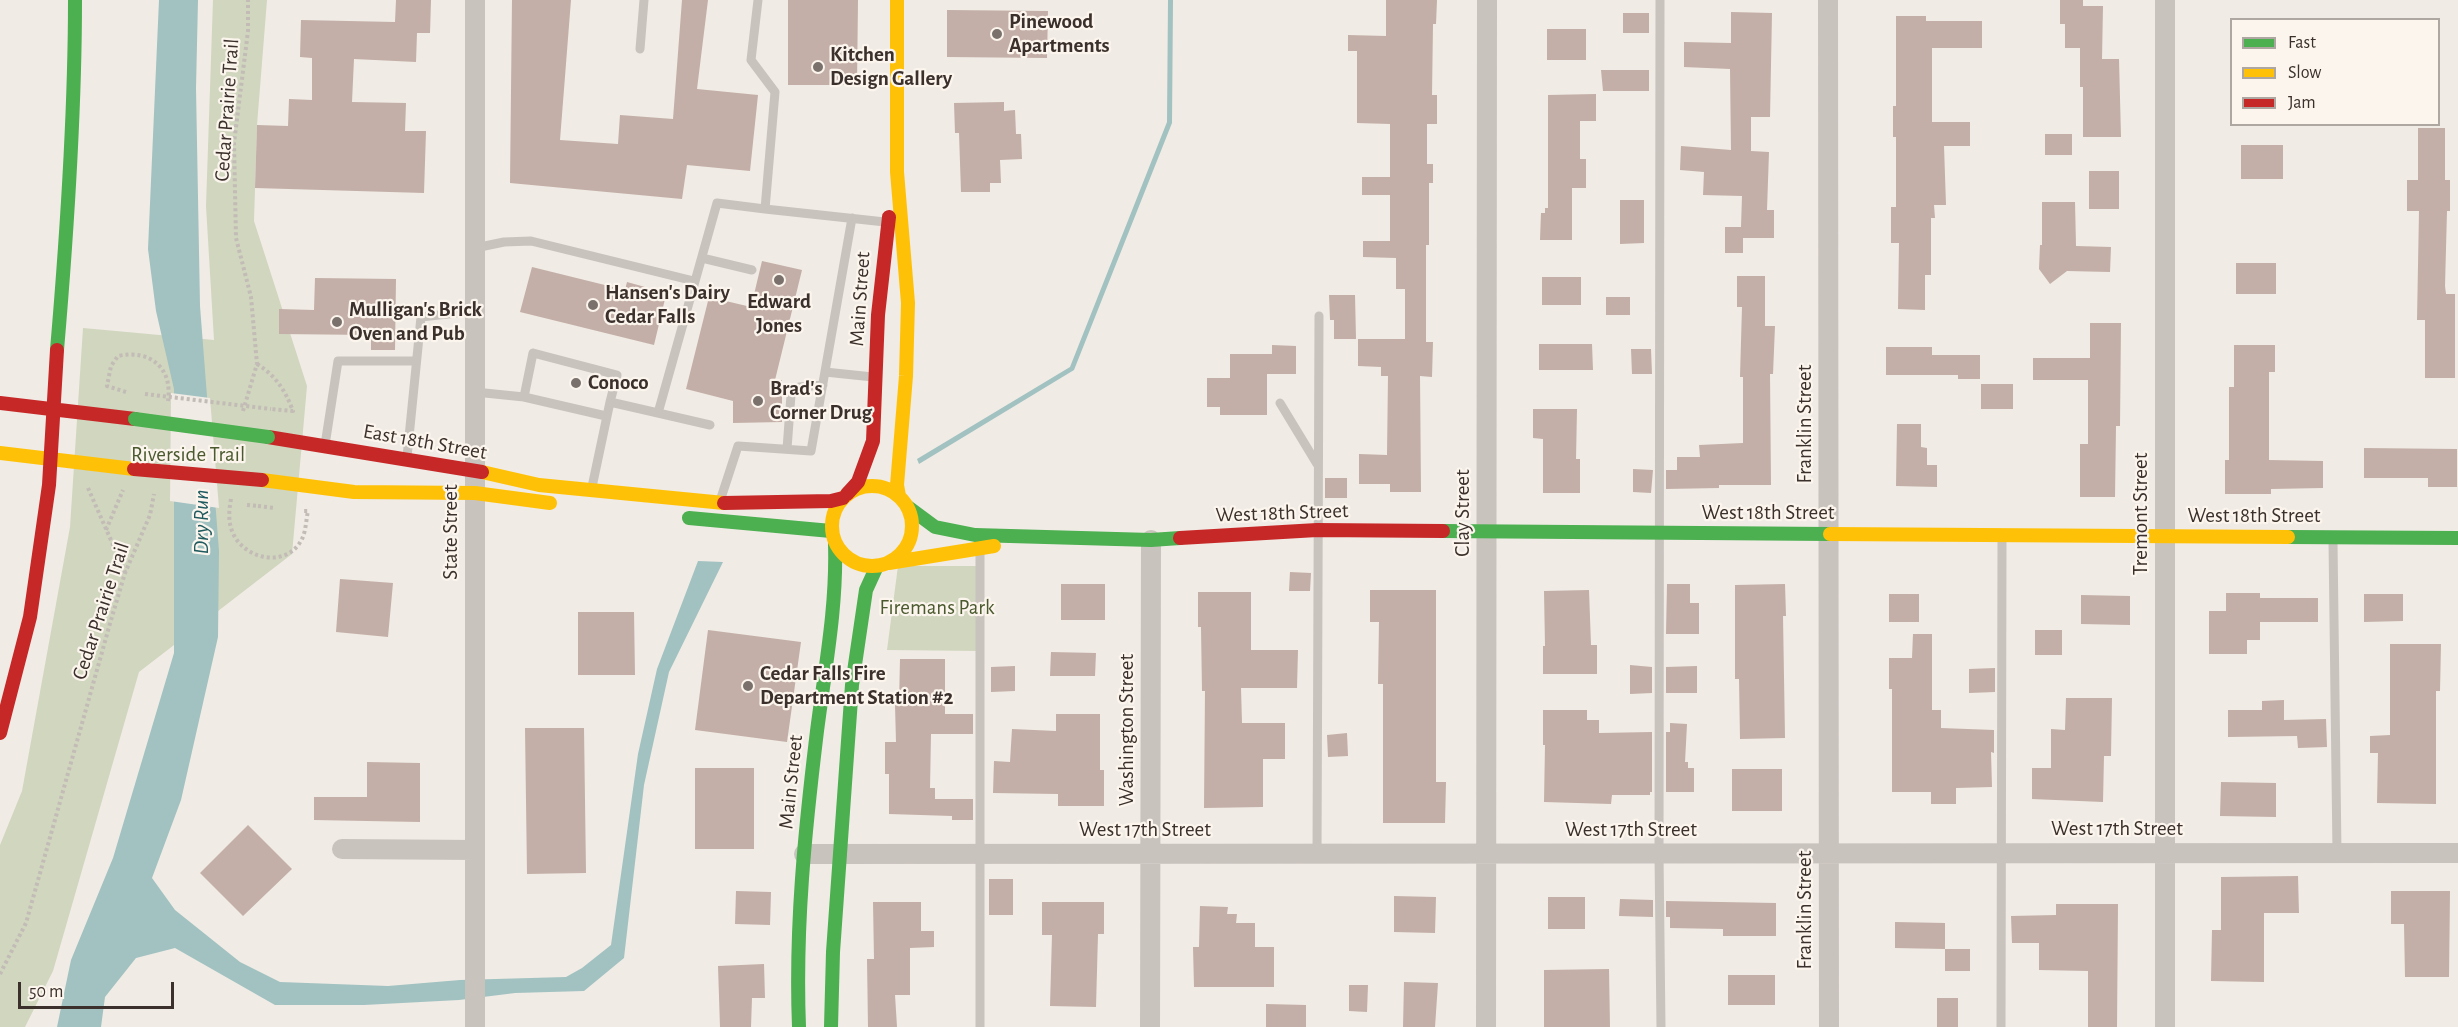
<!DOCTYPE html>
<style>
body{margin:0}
#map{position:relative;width:2458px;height:1027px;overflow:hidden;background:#f0ebe5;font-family:"Alegreya Sans",sans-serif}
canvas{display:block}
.legend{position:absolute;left:2230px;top:18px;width:210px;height:108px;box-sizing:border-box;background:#fbf5ee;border:2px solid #aea6a0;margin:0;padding:8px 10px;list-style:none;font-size:18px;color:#3b302b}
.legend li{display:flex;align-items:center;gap:12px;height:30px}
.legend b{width:30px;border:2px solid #aea6a0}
.scale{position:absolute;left:18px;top:982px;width:156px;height:27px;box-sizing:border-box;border:3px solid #3b302b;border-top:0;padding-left:8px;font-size:18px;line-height:21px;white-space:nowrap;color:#3b302b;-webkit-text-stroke:4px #fbf5ee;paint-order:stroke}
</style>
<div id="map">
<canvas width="2458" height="1027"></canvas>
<ul class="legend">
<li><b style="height:8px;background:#4caf50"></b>Fast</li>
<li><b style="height:8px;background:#ffc107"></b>Slow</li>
<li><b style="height:8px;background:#c62828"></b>Jam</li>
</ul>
<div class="scale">50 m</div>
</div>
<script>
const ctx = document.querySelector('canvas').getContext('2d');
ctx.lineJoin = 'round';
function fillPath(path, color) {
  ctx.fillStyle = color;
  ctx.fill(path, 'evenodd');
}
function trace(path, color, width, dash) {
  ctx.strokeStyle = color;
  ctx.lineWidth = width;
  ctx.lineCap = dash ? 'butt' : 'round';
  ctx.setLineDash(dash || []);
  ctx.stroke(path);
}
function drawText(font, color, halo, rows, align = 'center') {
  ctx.font = font + ' "Alegreya Sans",sans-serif';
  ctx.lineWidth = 4.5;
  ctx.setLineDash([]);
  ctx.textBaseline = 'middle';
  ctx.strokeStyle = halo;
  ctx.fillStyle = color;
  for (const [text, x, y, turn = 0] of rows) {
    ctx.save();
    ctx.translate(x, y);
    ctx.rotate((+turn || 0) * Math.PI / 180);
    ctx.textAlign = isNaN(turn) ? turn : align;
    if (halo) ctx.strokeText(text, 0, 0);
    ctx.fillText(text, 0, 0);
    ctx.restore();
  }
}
fillPath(new Path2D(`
 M213,0H267L257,125L254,221L307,386L292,554L139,672L53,971L25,1027H0V845L22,791L70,527L83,328L214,340L206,206Z
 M898,566H980V651L887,650Z`), '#d1d6bf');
fillPath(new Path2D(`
 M159,0H198L196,88L200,306L219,551L218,637L181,800L152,878L175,910L240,962L280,982L388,986L460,980L566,977L582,968L611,945L638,754L657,669L698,561L723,562L669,672L644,785L624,958L584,991L515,993L459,1000L364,1005H275L175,948L136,958L105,997L101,1027H57L71,960L113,858L174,653V389L156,311L148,249Z
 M1168,0H1173L1172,123L1074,370L919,464L917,459L1070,367L1167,122Z`), '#a1c2c1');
fillPath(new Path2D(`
 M171,393L210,398L219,508L170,501Z`), '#f0ebe5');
fillPath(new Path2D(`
 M396,0H431L430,33H417L416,62L354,59L352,102L406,103L405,131H426L424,193L255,188L257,125L288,126L289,99L312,100V58L300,57L301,20L395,22Z
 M512,0H571L560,140L618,144L620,115L673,119L682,0H708L697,89L758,95L750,171L687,165L682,199L510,183Z
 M788,0H858L857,85H788Z
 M1386,0H1437L1436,24H1433L1432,95H1437V124H1427V164H1433V183H1429V245H1426V342H1433L1432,377L1420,376L1421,492H1390V484H1359V454L1387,455L1388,376H1381V367L1358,366V339H1405V289H1396V258L1363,257V241H1390V195H1362V177H1390V124L1357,123V51H1348V35L1386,36Z
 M2060,0H2083V6H2103L2102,59H2119L2121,137H2083V87H2080V48H2065V24H2060Z
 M947,10L1048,11L1047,58L947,57Z
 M1731,12L1772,13L1770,117H1751V151L1769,152L1767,210H1774V238H1743V253H1725V227H1741L1742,196L1703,195L1704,172L1680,170L1681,146L1731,150L1730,69L1684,67V42L1731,43Z
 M1623,13H1649V33H1623Z
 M1896,16H1926V21H1982V48H1932V122H1970V146H1944L1946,205H1934L1935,218H1931V275H1925V310L1898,309L1899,243H1891V207H1896V137H1893V106H1896Z
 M1547,29H1586V60H1547Z
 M1601,70H1649V91H1603Z
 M1596,94V121H1580V159H1586V188H1572V240H1540L1541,213H1545V208H1548V95Z
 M1004,102V111L1015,110L1016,134H1021L1022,159L1000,160L1001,183H990V192H961L959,133H955L954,103Z
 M2418,128H2445V180H2450V211H2447L2445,286L2446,294H2455V378H2425V320H2417L2419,211H2407V180H2418Z
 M2045,134H2072V155H2045Z
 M2241,145H2283V179H2241Z
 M2089,171H2119V209H2089Z
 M1620,200H1644V243L1620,244Z
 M2042,202H2075L2076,246L2111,247L2110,272L2067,271L2050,284L2039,269L2040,245H2042Z
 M762,261L802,270L775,380H782V422L733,423V401L686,389L709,297L751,307Z
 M2236,263H2276V294H2236Z
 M532,267L625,290L627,282L645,287L644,294L665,299L654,345L520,312Z
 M1737,276H1765V326H1775L1773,374H1770L1771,485H1719V488L1666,489V470H1677V457H1700L1699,445L1743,443V377H1740L1742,307H1737Z
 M1542,277H1581V305H1542Z
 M315,278L396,279L395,350H371V335L279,334V309L314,310Z
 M1329,295H1355L1356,339H1334V320H1330Z
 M1606,297H1630V315H1606Z
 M2090,323H2121L2120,426H2116L2115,497H2080V444H2088V380H2033V358H2090Z
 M1539,344H1592L1593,370H1539Z
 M1272,345L1296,346V374H1267V415H1220V407H1207V378H1230V354H1272Z
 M2234,345H2275V372H2269V460L2323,461V488L2271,489V494H2225V460H2229V387H2234Z
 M1886,347H1932V355H1980V379H1958V375H1886Z
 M1631,349H1651L1652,374H1632Z
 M1981,384H2013V409H1981Z
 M1533,409H1577L1576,459H1580V493H1543V439L1533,438Z
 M1897,424H1921V447L1927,448V465H1937V487L1896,486Z
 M2364,448L2457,449V487H2428V478H2364Z
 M1633,469L1653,470L1651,493L1633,492Z
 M1325,478H1347V498H1325Z
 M1290,572L1311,573L1310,591H1289Z
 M340,579L393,583L388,637L336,632Z
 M1061,584H1105V620H1061Z
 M1667,584H1690V603H1699V634H1666Z
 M1785,584L1786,616H1783L1785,738L1740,739L1739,679H1735V585Z
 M1370,590H1436V782H1446L1445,823H1383V684H1378L1379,622H1370Z
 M1589,590L1591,645H1597V674H1543V646H1545L1544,591Z
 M1198,592H1251V650H1298L1297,688H1241L1242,723H1285V759H1263V807L1204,808L1205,691H1202L1201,627H1198Z
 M2226,593H2260V598H2318V622H2260V640H2247V654H2209V611H2226Z
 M1889,594H1919V622H1889Z
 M2364,594H2403V621L2364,622Z
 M2081,595L2130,596V625L2081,624Z
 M578,612H634L635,675H578Z
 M708,630L801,642L787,742L695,730Z
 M2035,630H2062V655H2035Z
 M1913,634H1932V710H1941V728L1994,730V753L1991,752L1992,787L1956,788V804H1931V792H1892V689H1889V658H1912Z
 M2390,644H2441L2440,691H2436V804L2377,803L2378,753H2370V736L2390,735Z
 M1051,652L1096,653L1095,676H1050Z
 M900,659H945V714H973V734H931L930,788H935V799H973V820H952V816L889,814V774H885V742H896L895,705H899Z
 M1630,665L1652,667V693L1630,694Z
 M1015,666V691L991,692V667Z
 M1697,666V693H1666V667Z
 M1995,668V692L1969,693V669Z
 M2066,698H2112L2111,756H2104L2103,802L2032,799V768H2051V729L2065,730Z
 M2284,700V720L2326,719L2327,747L2298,748L2297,736L2228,737V710H2262V701Z
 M1543,710H1587V720H1599V733L1652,732V792H1650V795H1612L1611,804L1544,802L1545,745H1543Z
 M1056,714H1100V770H1104V806H1058V794L993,793L994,761L1010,762L1012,729L1056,731Z
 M1670,723L1687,724L1685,762H1688V768H1694V792H1666V732H1670Z
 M525,728H584L586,873L527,874Z
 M1347,733L1348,756L1328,757L1327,735Z
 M367,762L420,763V822L314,820V797H367Z
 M695,768H754V849H695Z
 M1732,769H1782V811H1732Z
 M2221,782L2276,783V817L2220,816Z
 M248,825L292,869L243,916L200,873Z
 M2298,876L2299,913H2264V982L2211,981L2212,930H2221V877Z
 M989,879H1013V915H989Z
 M736,891L771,892L770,925L735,924Z
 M2391,891H2450L2449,977H2405L2404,924H2391Z
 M1394,896L1436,897L1435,933L1394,932Z
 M1548,897H1585V929H1548Z
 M1620,899L1653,900V917L1619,916Z
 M1666,901L1776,903V936H1723V929L1670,928V917H1666Z
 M873,902H921V931H934V947L910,948V995H895L897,1027H868L867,959H874Z
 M1042,902H1104V934H1098L1096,1007L1050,1006L1052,935H1042Z
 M2056,904H2118L2117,1027H2088V971L2039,970V943H2012L2011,916L2056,915Z
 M1200,906L1228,907L1227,914H1237L1236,923H1255V947H1274V987H1194L1193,947H1199Z
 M1895,922L1945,923V949L1895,948Z
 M1945,949H1970V971H1945Z
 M764,964L765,998H752L751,1027H720L718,966Z
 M1609,969L1610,1027H1544V970Z
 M1728,975H1775V1005H1728Z
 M1404,982L1438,983L1435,1027H1403Z
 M1349,985H1368L1367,1012L1349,1011Z
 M1937,998H1958V1027H1937Z
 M1266,1004L1306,1005V1027H1266Z`), '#c3afa7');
trace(new Path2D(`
 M257,364C276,376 285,390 293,411L271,409
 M126,392L107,386L111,366L118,356C149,349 173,367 168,401
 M243,411L257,364L251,297L236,238L234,143L248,31V0
 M88,488L125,572
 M231,499C229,510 228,520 232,531C243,560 287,569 302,539C306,531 306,520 308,511H303
 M258,506L275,508
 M106,530L123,490
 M0,974L26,923L111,620L125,573L150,515L154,494`), '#c2bbb6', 4, [3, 3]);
trace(new Path2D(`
 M758,0L751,60L775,92L765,209L885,222
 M1660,0L1659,854L1661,1027
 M640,49L644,0
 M475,248L504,242L531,241L694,281
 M702,258L752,270
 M825,372L873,377
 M475,392L524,397
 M1280,403L1317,464
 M606,416L524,397L533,353L617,375L610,402
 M710,425L658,413L717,203L765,209
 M325,445L338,361H415
 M787,449L791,395L799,387L823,385
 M407,457L421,317L475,311
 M592,487L610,402L658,413
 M720,501L738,446L811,451L852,218
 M2333,541L2337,853
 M1317,854L1319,316
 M980,1027V549
 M2001,1027L2002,537`), '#c9c3be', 9);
trace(new Path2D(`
 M475,0V1027
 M1828,0L1829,1027
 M2165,0V1027
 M342,849L475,850
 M804,854L2458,853
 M1150,1027L1151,540
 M1486,1027L1487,0`), '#c9c3be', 20);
trace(new Path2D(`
 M57,350C67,233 75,117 75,0
 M908,507L935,527L975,535L1151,540L1180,538
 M689,518L831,531
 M1443,531L1830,534
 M2288,537L2458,538
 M799,1027C795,927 805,830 817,731C825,668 837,607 835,544
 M831,1027L833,952L852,685L866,590L877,566`), '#4caf50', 14);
trace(new Path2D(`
 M897,0V172L908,303L906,376L897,485L899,496
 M0,453L134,469
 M482,472L539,485L724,503
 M262,480L354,492L475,493L550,503
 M832 526a40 40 0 1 1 80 0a40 40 0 1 1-80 0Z
 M1830,534L2288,537
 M889,563L994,546`), '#ffc107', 14);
trace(new Path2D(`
 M0,403L135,419
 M268,437L482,472
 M847,494L858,482L873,441L878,315L889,217
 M724,503L831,501L843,498
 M1180,538L1317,530L1443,531
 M0,733L30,617L49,485L57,350`), '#c62828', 14);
trace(new Path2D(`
 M145,394L271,409
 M247,505L258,506`), '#c2bbb6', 4, [3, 3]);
trace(new Path2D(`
 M135,419L268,437`), '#4caf50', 14);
trace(new Path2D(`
 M134,469L262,480`), '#c62828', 14);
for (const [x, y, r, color] of [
 [997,34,6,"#7a716c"],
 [818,67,6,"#7a716c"],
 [779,280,6,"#7a716c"],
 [593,305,6,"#7a716c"],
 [337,322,6,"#7a716c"],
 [576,383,6,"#7a716c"],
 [758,401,6,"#7a716c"],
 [748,686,6,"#7a716c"]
]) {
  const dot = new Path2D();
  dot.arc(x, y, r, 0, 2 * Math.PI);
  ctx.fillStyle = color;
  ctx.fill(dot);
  trace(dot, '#fbf5ee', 2);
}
drawText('bold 21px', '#3b302b', '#fbf5ee', [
 ["Pinewood",1009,22],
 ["Apartments",1009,46],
 ["Kitchen",830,55],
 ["Design Gallery",830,79],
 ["Hansen's Dairy",605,293],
 ["Cedar Falls",605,317],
 ["Edward",779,302,"center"],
 ["Jones",779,326,"center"],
 ["Mulligan's Brick",349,310],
 ["Oven and Pub",349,334],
 ["Conoco",588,383],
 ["Brad's",770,389],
 ["Corner Drug",770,413],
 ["Cedar Falls Fire",760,674],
 ["Department Station #2",760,698]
], 'left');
drawText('21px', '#3b302b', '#fbf5ee', [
 ["Cedar Prairie Trail",227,110,-86],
 ["Main Street",860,299,-86],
 ["Franklin Street",1805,424,-90],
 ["East 18th Street",425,442,10],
 ["West 18th Street",1282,513,-2],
 ["Clay Street",1463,513,-90],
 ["West 18th Street",1768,513],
 ["Tremont Street",2141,514,-90],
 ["West 18th Street",2254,516],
 ["State Street",451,532,-90],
 ["Cedar Prairie Trail",101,611,-72],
 ["Washington Street",1127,730,-90],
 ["Main Street",791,782,-84],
 ["West 17th Street",2117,829],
 ["West 17th Street",1145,830],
 ["West 17th Street",1631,830],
 ["Franklin Street",1805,910,-90]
]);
drawText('21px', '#4a5a2e', '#fbf5ee', [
 ["Riverside Trail",188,455],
 ["Firemans Park",937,608]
]);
drawText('italic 22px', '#1f5a5e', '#fbf5ee', [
 ["Dry Run",201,522,-90]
]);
</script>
